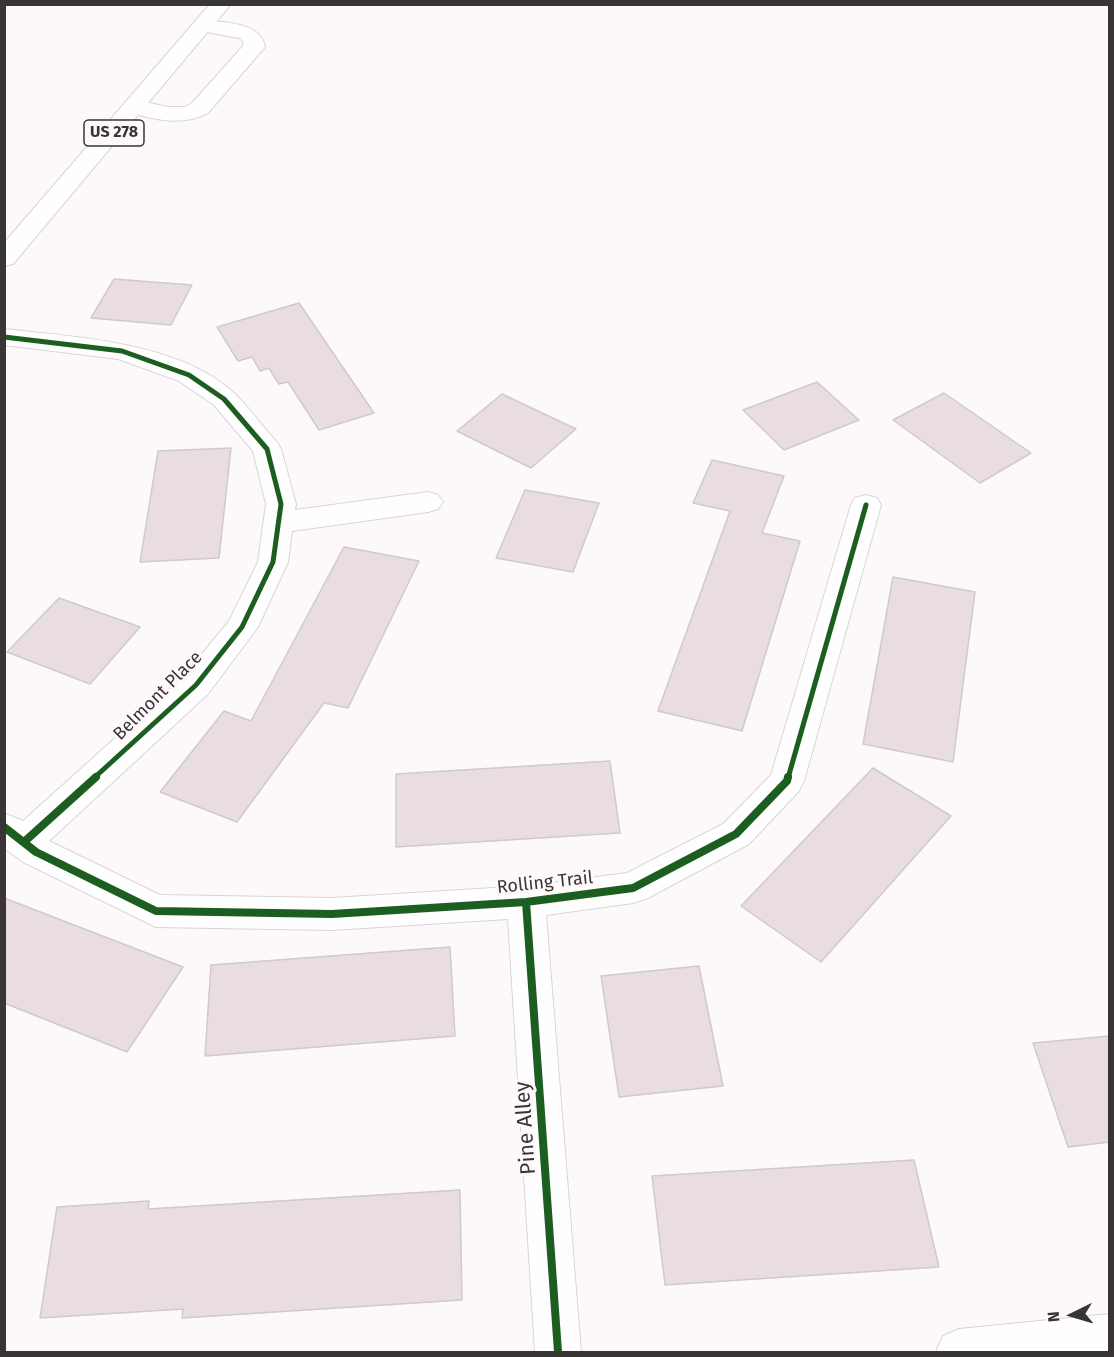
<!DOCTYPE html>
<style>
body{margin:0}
#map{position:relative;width:1114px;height:1357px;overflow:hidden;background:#fdf9fb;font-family:"Fira Sans",sans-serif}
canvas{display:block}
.frame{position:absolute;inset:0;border:6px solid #393536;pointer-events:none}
.north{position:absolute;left:1042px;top:1285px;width:60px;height:60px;-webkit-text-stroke:4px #fef8fa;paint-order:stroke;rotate:265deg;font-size:16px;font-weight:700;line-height:24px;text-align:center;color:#393536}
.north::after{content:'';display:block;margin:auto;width:21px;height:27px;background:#393536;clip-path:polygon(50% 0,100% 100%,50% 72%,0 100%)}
</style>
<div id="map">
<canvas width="1114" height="1357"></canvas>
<div class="frame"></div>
<div class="north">N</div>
</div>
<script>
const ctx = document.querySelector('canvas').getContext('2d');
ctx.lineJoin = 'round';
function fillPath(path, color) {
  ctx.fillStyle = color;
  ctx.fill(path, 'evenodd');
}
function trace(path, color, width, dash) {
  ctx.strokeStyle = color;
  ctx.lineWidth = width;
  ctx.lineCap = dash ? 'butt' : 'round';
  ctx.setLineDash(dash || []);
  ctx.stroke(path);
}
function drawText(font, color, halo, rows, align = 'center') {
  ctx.font = font + ' "Fira Sans",sans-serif';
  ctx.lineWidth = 6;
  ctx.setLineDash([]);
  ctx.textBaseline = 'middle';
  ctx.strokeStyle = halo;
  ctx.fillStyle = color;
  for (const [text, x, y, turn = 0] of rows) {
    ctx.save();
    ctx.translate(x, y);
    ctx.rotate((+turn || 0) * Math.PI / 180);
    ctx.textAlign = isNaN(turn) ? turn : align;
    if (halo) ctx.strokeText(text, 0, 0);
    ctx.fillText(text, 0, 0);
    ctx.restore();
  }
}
const building = new Path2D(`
 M114,279L192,285L171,325L91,318Z
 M299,303L374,413L319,430L288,382L279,384L269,368L260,371L252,357L238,361L217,327Z
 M817,382L859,420L784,450L743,410Z
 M944,393L1031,453L980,483L893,420Z
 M502,394L576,429L531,468L457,431Z
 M231,448L219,558L140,562L158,451Z
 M712,460L784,476L762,533L800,541L742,731L658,711L730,511L693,503Z
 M525,490L599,503L573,572L496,558Z
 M344,547L419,561L348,708L324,703L237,822L160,792L224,711L251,721Z
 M893,577L975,592L953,762L863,744Z
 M59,598L140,627L90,684L7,652Z
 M610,761L620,833L396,847V774Z
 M873,768L951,816L821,962L741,906Z
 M4,898L183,967L127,1052L4,1003Z
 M450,947L455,1036L205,1056L211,965Z
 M699,966L723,1086L619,1097L601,976Z
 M1110,1036V1142L1068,1147L1033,1043Z
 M914,1160L939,1267L665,1285L652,1176Z
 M460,1190L462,1300L182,1318L183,1309L40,1318L57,1207L149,1201L148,1209Z`);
fillPath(building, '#e9dce2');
trace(building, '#cecbcc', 1.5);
const minor = new Path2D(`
 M203,20C223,23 261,21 265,47L208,113C181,127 154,119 127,112L124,107L127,102L135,100L168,107H185L192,103L243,46V41L239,38L196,30L193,26L196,22Z
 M4,329C75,337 181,342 235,394C250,409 263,427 277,442L281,449L296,504L295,510L428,492L438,495L443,502L438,509L428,512L292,531L288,562L258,627L208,694L49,841L160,895L332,898L526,886L627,873L723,824L771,775L851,505L855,498L866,495L877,498L881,505L804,781L799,791L749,844L646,899L633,903L546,915L581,1352H535L508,919L332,930L156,927L23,862L4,848V813L23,821L184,676L229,621L258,562L266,504L253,451L214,405L179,381L118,359L4,345Z
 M1110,1314V1352H936L943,1336L959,1329Z`);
const major = new Path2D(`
 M210,4H231L13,264L4,266V243Z`);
trace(minor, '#d8d5d6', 2);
trace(major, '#d8d5d6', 2);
fillPath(minor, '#fffefe');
fillPath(major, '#fffefe');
trace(new Path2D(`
 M4,337L122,351L189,375L224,399L267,449L281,504L273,562L242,627L196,685L94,778
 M788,778L866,505`), '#1b5e20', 5);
trace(new Path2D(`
 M4,827L36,852L156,911L332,914L526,902L633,888L736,834L787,781L788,777
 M24,842L96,777
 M526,902L558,1352`), '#1b5e20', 8);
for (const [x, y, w] of [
 [114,133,60]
]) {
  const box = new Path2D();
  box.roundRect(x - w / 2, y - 13, w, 26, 4.5);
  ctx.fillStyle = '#fef8fa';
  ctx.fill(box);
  trace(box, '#393536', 1.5);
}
drawText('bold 16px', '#393536', null, [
 ["US 278",114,133]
]);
drawText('18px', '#393536', '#fef8fa', [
 ["Belmont Place",158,696,-45],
 ["Rolling Trail",545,883,-6]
]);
drawText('21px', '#393536', '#fef8fa', [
 ["Pine Alley",526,1128,-94]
]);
</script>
